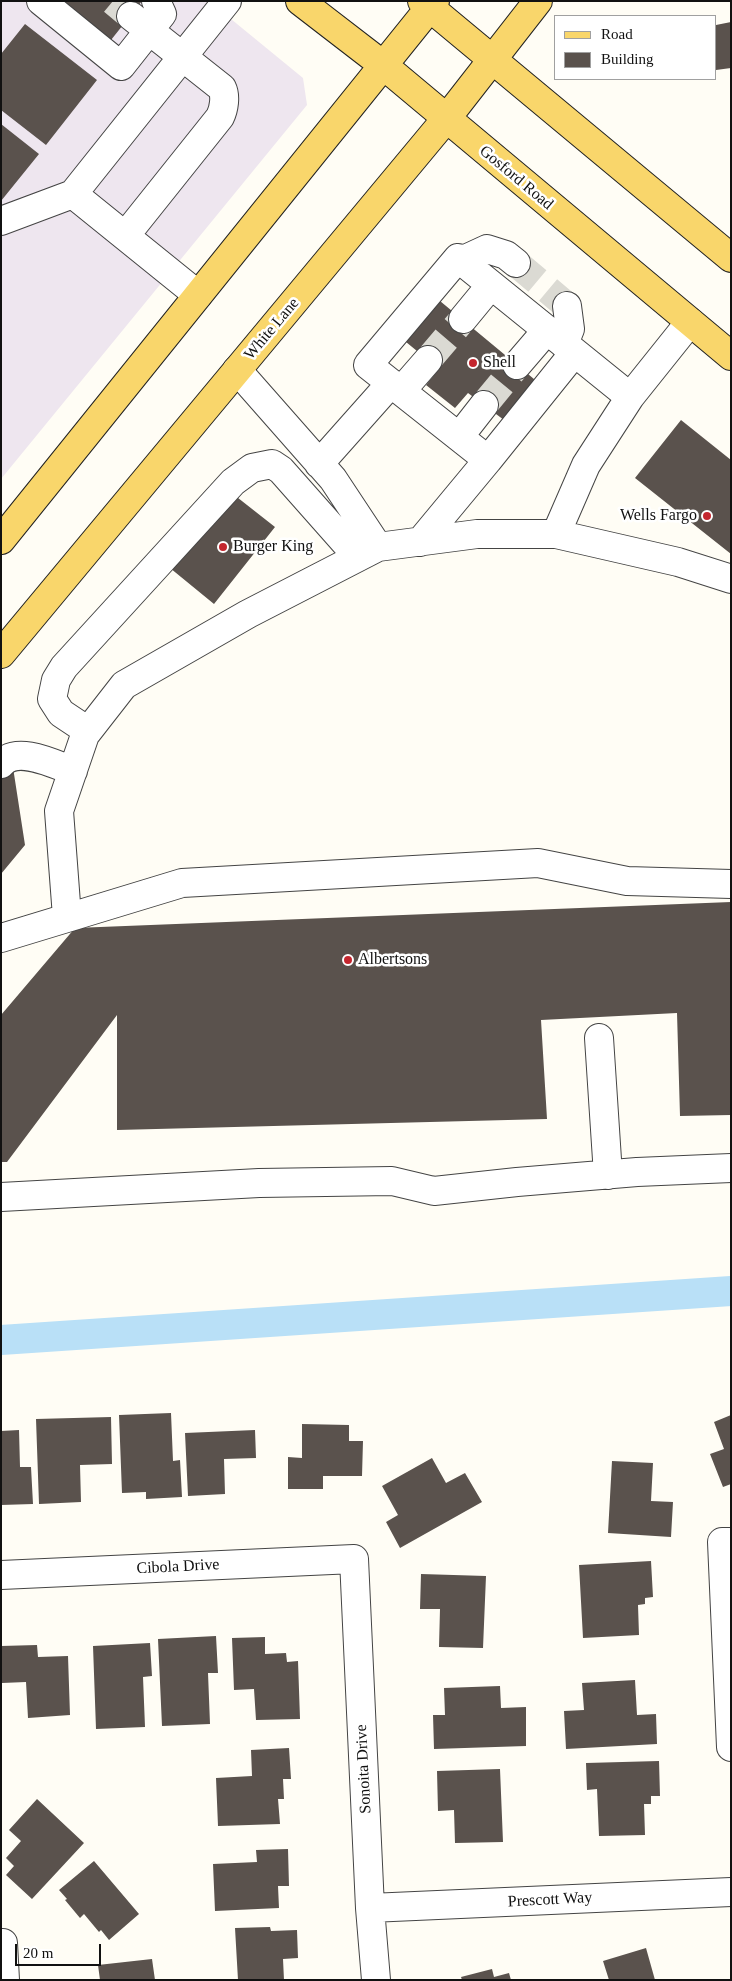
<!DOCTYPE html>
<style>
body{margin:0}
#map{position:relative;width:732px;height:1981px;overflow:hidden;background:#fffdf5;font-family:"Times New Roman",serif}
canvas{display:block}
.frame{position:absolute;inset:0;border:2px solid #111;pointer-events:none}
.legend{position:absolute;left:554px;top:15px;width:162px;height:65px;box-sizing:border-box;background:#fff;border:1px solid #a0a0a0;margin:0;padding:6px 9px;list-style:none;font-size:15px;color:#111}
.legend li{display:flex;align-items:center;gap:10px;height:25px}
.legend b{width:25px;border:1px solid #a0a0a0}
.scale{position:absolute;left:15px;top:1944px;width:86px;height:22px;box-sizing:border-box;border:2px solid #111;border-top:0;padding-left:6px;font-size:15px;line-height:18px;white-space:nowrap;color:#111;-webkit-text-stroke:4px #fff;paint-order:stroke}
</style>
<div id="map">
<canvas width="732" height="1981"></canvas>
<div class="frame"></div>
<ul class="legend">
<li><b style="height:6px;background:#f9d66b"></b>Road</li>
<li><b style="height:14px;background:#5a524d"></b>Building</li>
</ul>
<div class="scale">20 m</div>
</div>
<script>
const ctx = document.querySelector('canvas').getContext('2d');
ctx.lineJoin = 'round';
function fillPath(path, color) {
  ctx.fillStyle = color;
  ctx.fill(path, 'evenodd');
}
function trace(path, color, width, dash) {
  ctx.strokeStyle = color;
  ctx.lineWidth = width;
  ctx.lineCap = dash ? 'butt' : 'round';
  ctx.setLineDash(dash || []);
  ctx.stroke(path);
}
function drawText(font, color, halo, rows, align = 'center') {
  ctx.font = font + ' "Times New Roman",serif';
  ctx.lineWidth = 5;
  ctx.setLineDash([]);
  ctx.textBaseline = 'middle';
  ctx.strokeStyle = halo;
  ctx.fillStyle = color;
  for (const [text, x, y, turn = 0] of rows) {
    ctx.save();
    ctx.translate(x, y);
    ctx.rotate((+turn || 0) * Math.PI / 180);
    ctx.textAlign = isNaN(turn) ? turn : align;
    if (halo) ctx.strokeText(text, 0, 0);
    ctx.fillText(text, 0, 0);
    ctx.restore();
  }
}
fillPath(new Path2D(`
 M1,1H209L303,78L307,105L1,479Z`), '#eee6ef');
trace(new Path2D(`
 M1,1340L731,1291`), '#b9e0f7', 30);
fillPath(new Path2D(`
 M62,1H142L111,40Z
 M731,22V68L716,70V25Z
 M25,24L97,80L46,145L1,110V54Z
 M1,124L39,154L1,201Z
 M440,301L540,384L508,423L468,393L455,408L426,385L439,369L406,342Z
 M681,420L731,460V554L635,478Z
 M233,494L275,527L214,604L170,568Z
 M12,761L25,845L1,874V774Z
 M731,902V1115L680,1116L677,1013L541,1020L547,1119L117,1130V1015L7,1162H1V1015L75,928Z
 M171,1413L173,1461L180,1460L182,1497L146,1499V1492L122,1493L119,1415Z
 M731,1415V1484L723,1487L710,1454L724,1449L714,1422Z
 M111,1417L112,1464L80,1465L81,1502L39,1504L36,1419Z
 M302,1424L349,1425V1441H363L362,1476H323V1489H288V1457L302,1458Z
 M19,1430L20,1467H31L33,1504L1,1505V1431Z
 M255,1430L256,1458L224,1459L225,1494L188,1496L185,1433Z
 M432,1458L446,1483L465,1473L482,1502L400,1548L386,1522L398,1515L382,1486Z
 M612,1461L653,1463L651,1501L673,1502L671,1537L608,1533Z
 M651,1561L653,1597L645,1598V1604L638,1605L639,1635L583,1638L579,1565Z
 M421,1574L486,1576L483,1648L439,1647L440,1609H420Z
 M216,1636L218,1673H208L210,1724L162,1726L158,1639Z
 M265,1637V1654L286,1653L287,1662L298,1661L300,1719L256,1720L254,1689L234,1690L232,1638Z
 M150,1643L152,1676L143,1677L145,1727L96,1729L93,1646Z
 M37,1645L38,1657L68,1656L70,1715L28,1718L26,1682L2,1683L1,1646Z
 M635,1680L637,1715L656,1714L657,1744L566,1749L564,1711L584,1710L582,1683Z
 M500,1686L501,1708L526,1707V1746L434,1749L433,1715H445L444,1688Z
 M289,1748L291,1779H283L284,1799H278L280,1824L218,1826L216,1778L252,1776L251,1750Z
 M659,1761L660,1796H651V1804H644L645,1835L599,1836L597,1789L587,1790L586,1763Z
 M500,1769L503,1842L455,1843L454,1810L438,1811L437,1771Z
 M37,1799L84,1843L32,1899L6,1875L14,1866L6,1858L21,1841L9,1830Z
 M288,1849L289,1886H278L279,1908L215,1911L213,1864L257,1862L256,1850Z
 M94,1861L139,1914L109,1940L101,1930L99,1932L84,1914L80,1918L65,1900L67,1899L59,1890Z
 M270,1927L271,1931L297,1930L298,1958L283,1959L284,1980H238L235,1928Z
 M646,1948L655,1980H609L603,1961Z
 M152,1959L155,1980H100L98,1965Z
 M492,1969L494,1977L509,1973L511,1980H462L461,1977Z`), '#5a524d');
trace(new Path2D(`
 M113,1L131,16
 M516,263L567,306
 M428,360L463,319
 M484,405L517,365`), '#dbdad3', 28, [28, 14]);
const minor = new Path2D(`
 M41,1L121,66L162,14L156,1
 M1,221L73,194
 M125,236L220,117C224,109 226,96 222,88L131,16
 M461,261L487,249L506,255L516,263
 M198,295L73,194L227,1
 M463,319L491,285
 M564,344L570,329L567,306
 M574,353L488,460L368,365L458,258L630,397
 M517,365L547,330
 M237,370L333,479L378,547
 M401,391L428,360
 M459,437L484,405
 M319,464L391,383
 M556,534L586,465L630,397L690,322
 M420,542L488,460
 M88,731L61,713L52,699L56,680L64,667L233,482L252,468L272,464L281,470L358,557
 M1,764C17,745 54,764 73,771
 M67,917L59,811L85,735L124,685L248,614L378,547L477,534H556L678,562L731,579
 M1,938L182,883L538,863L627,881L731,884
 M599,1038L608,1175
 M1,1197L259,1183L392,1181L434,1191L517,1182L637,1172L731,1168
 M731,1542H722L731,1747
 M1,1575L354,1559L370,1908L376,1980
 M370,1908L731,1892
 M1,1943H3L5,1980`);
const major = new Path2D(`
 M300,1L383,65L731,356
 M422,1L731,258
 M1,540L435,1
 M1,654L446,119L538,1`);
trace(minor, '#444', 30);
trace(major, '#222', 30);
trace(minor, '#fff', 28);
trace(major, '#f9d66b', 28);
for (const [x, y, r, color] of [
 [473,363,5,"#c4262e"],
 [707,516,5,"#c4262e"],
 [223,547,5,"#c4262e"],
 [348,960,5,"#c4262e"]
]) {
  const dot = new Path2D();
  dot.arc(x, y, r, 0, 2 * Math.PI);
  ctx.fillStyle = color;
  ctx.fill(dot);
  trace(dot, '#fff', 2);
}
drawText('16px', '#111', '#fff', [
 ["Gosford Road",516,178,40],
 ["White Lane",272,329,-50],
 ["Cibola Drive",178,1567,-3],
 ["Sonoita Drive",364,1769,-93],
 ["Prescott Way",550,1900,-3]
]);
drawText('16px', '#111', '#fff', [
 ["Shell",483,363],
 ["Wells Fargo",697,516,"right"],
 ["Burger King",233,547],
 ["Albertsons",358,960]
], 'left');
</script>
